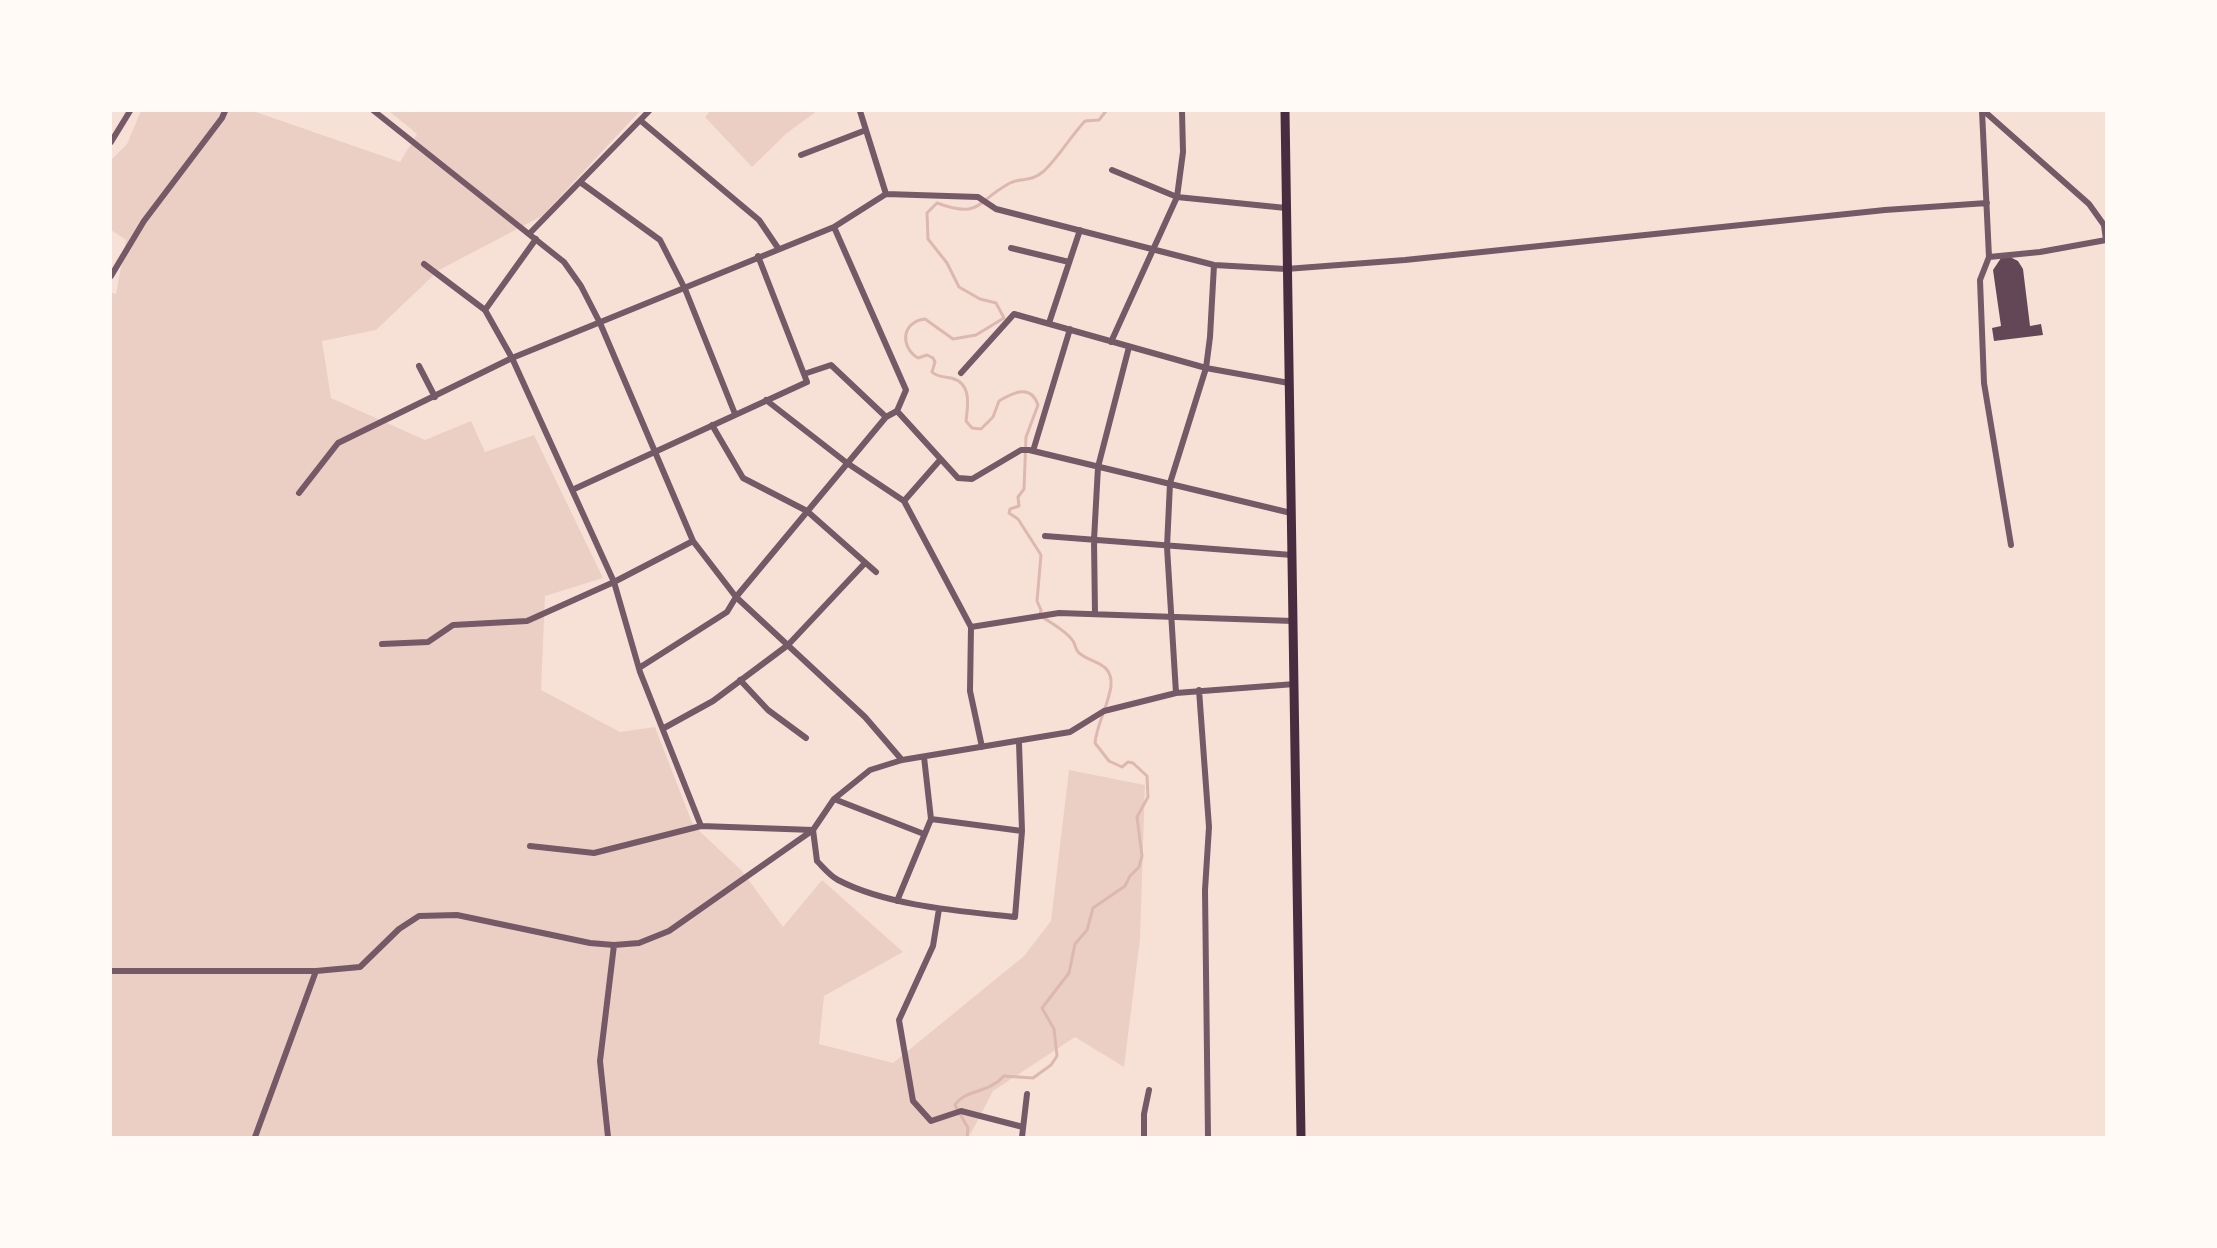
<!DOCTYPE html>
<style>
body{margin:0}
#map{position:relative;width:2217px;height:1248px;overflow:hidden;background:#f7e1d7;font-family:"Noto Sans",sans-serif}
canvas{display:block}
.frame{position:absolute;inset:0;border:112px solid #fffaf5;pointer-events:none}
</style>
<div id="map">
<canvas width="2217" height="1248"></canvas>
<div class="frame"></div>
</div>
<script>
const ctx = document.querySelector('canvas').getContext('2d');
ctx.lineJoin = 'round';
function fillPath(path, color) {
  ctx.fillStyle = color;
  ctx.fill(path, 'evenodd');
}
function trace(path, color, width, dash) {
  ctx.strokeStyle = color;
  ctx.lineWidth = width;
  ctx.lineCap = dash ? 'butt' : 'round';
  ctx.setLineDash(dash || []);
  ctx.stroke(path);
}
fillPath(new Path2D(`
 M141,111H253L400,162L417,134L389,111H640L542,216L439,270L376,330L322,341L331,398L425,440L471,421L485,452L534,435L603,578L545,596L541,690L620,732L655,727L693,825L742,871L783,927L822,880L903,952L824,996L819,1044L893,1063L1024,956L1051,921L1069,770L1145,785L1140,939L1124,1067L1075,1037L993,1091L969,1137H111V292L116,294L126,240L111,230V160L127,144Z
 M710,111H817L787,133L752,167L705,117Z`), '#ebcfc5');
trace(new Path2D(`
 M967,1137L968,1128L955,1105C965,1089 988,1094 1004,1076L1033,1078L1051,1065L1057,1056L1054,1029L1042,1008L1069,973L1075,944L1087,930L1093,908L1125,886L1130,876L1139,867L1142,856L1137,817L1148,797L1147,776L1133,763L1128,762L1122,767L1109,761L1095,743C1097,723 1108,707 1111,686C1113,662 1092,664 1079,653C1075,649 1076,646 1073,641C1067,631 1050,623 1040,615L1041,610L1037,601L1041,555L1018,519L1009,513L1010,509L1019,506L1018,497L1024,489L1026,437L1038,405C1031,384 1014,392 999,401L993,417L981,429L972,428L966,421C968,405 972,383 951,378C944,377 937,377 932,372L935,362L933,358L927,355L918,358C900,347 901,322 925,319L953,339L976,335L1004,318L996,303L980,299L959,287L947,263L928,239L927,213L937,203C981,219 975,202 1010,183C1022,177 1030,183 1044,171C1059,157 1070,137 1085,121L1099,120L1106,111`), '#dcb8b0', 3);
fillPath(new Path2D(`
 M2010,257L2018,261L2023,269L2030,326L2041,324L2043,335L1994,341L1992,328L2001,326L1993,270L2001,258Z`), '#644757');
trace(new Path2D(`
 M374,111L564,262L581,286L600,323L693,541L736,597L865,717L902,760
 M860,111L886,194
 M1982,111L1989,257L1980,280L1984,383L2011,545
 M1984,111L2089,204L2104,225L2106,240
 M641,121L759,220L778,248
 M111,142L130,111
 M801,155L866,130
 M1112,170L1177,197L1286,208
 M580,182L660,240L685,289L735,414
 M834,227L906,390L897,411
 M530,233L649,111
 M1011,248L1069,262
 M1989,257L2040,252L2106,240
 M424,264L485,310L512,358L614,582L640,672L701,826
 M111,276L144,221L222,118L225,111
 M485,310L536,239
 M1049,323L1080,230
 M1111,342L1177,197L1183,152L1182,111
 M419,366L435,397
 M961,373L1014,314L1206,368L1289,383
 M804,374L831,365L886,417
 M766,400L847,463L904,501L971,627L970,691L982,747
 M712,425L743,478L807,511L876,572
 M1033,451L1070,329
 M572,490L807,382L758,256
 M299,493L338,443L512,358L834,227L886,194L978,197L996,209L1214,265L1286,269L1405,260L1885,210L1987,203
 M904,501L940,460
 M1045,536L1292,555
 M1095,614L1094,540L1098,467L1129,347
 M971,627L1059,613L1293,621
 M382,644L428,642L453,625L527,621L614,582L693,541
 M639,668L727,612L736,597L886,417L897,411L958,478L972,479L1021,450H1029L1291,513
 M740,680L768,710L806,738
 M1199,690L1209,827L1205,890L1208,1137
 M1176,693L1167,547L1170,483L1206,368L1210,337L1214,265
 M664,728L713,701L788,645L865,563
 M834,799L924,834
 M931,819L1022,831
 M530,846L594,853L701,826L813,830L817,861C823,867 830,876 838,880C888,906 959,911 1015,917L1022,831L1019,743
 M897,901L931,819L924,757
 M939,909L933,946L899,1020L913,1101L931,1121L961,1111L1023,1127
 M111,971H316L360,967L399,929L419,916L457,915L590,943L614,945L639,943L669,931L813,830L834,799L870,770L902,760L1070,732L1104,711L1176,693L1295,684
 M255,1137L316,971
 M608,1137L600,1061L614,945
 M1022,1137L1027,1094
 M1144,1137V1114L1149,1090`), '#755966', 6);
trace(new Path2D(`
 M1285,111L1301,1137`), '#4a2c40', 9);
</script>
